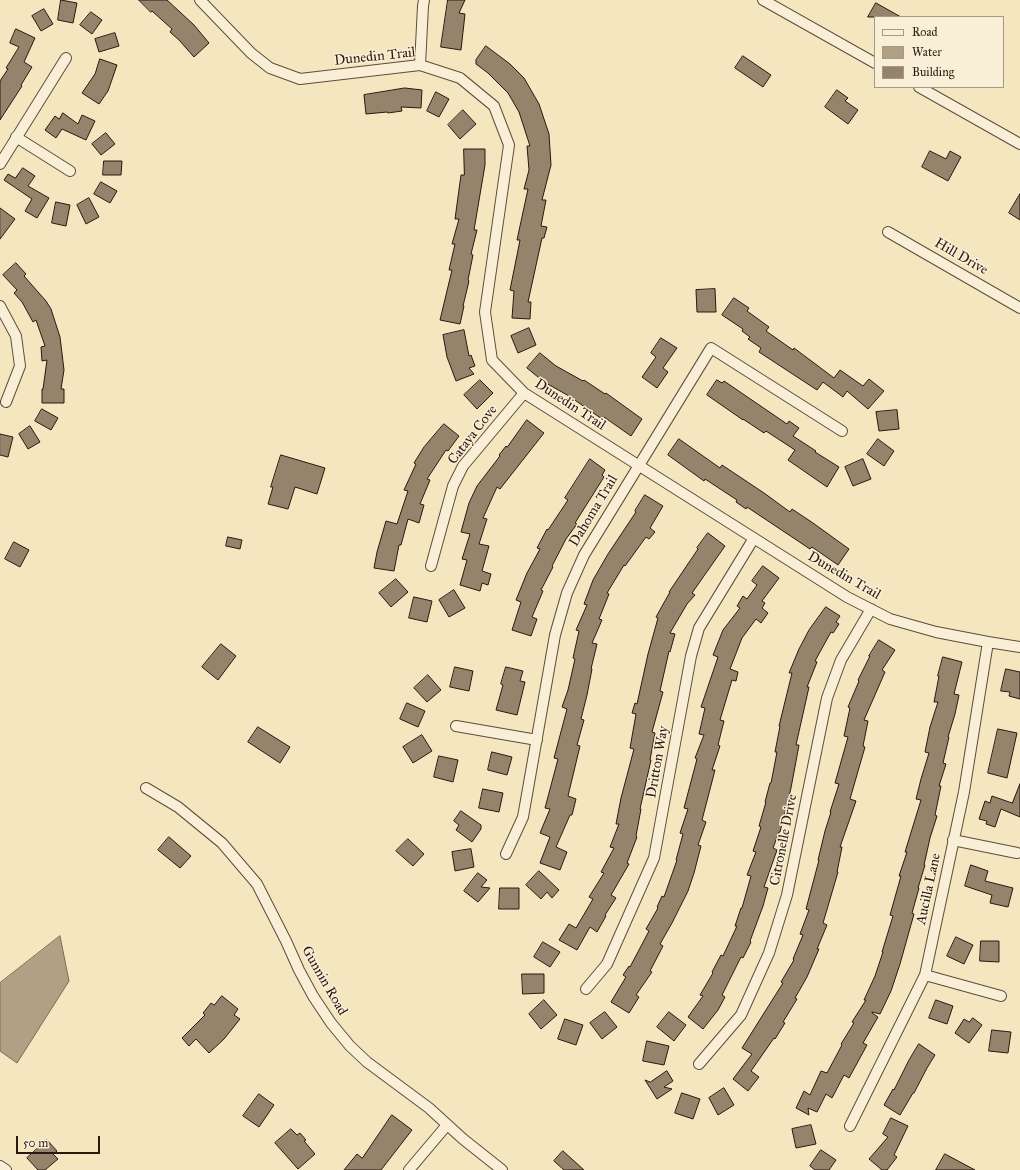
<!DOCTYPE html>
<style>
body{margin:0}
#map{position:relative;width:1020px;height:1170px;overflow:hidden;background:#f4e7c0;font-family:"IM FELL Great Primer",serif}
canvas{display:block}
.legend{position:absolute;left:874px;top:16px;width:130px;height:72px;box-sizing:border-box;background:#f8efd6;border:1px solid #a69987;margin:0;padding:5px 7px;list-style:none;font-size:12px;color:#2b1810}
.legend li{display:flex;align-items:center;gap:8px;height:20px}
.legend b{width:20px;border:1px solid #a69987}
.scale{position:absolute;left:16px;top:1136px;width:84px;height:18px;box-sizing:border-box;border:2px solid #2b1810;border-top:0;padding-left:5px;font-size:12px;line-height:14px;white-space:nowrap;color:#2b1810;-webkit-text-stroke:3px #f8efd6;paint-order:stroke}
</style>
<div id="map">
<canvas width="1020" height="1170"></canvas>
<ul class="legend">
<li><b style="height:5px;background:#f8efd6"></b>Road</li>
<li><b style="height:11px;background:#b0a184"></b>Water</li>
<li><b style="height:11px;background:#94846c"></b>Building</li>
</ul>
<div class="scale">50 m</div>
</div>
<script>
const ctx = document.querySelector('canvas').getContext('2d');
ctx.lineJoin = 'round';
function fillPath(path, color) {
  ctx.fillStyle = color;
  ctx.fill(path, 'evenodd');
}
function trace(path, color, width, dash) {
  ctx.strokeStyle = color;
  ctx.lineWidth = width;
  ctx.lineCap = dash ? 'butt' : 'round';
  ctx.setLineDash(dash || []);
  ctx.stroke(path);
}
function drawText(font, color, halo, rows, align = 'center') {
  ctx.font = font + ' "IM FELL Great Primer",serif';
  ctx.lineWidth = 3;
  ctx.setLineDash([]);
  ctx.textBaseline = 'middle';
  ctx.strokeStyle = halo;
  ctx.fillStyle = color;
  for (const [text, x, y, turn = 0] of rows) {
    ctx.save();
    ctx.translate(x, y);
    ctx.rotate((+turn || 0) * Math.PI / 180);
    ctx.textAlign = isNaN(turn) ? turn : align;
    if (halo) ctx.strokeText(text, 0, 0);
    ctx.fillText(text, 0, 0);
    ctx.restore();
  }
}
const water = new Path2D(`
 M60,936L69,981L17,1063L0,1051V983Z`);
fillPath(water, '#b0a184');
trace(water, '#7b6a56', 1);
const building = new Path2D(`
 M61,0L77,3L73,23L58,20Z
 M139,0H167L194,25L209,43L194,57L179,40L170,32L172,29L152,11L151,12Z
 M448,0H465L459,13L465,14L461,50L441,47Z
 M876,3L901,17H868Z
 M44,9L53,24L41,31L32,16Z
 M91,12L102,20L92,34L80,25Z
 M16,29L35,38L24,62L32,67L21,85L22,86L0,120V81L8,69L6,68L19,47L10,43Z
 M115,33L119,46L99,52L95,39Z
 M486,46L510,64L524,78L539,104L549,134L551,165L542,200H546L541,226L547,227L544,238H542L528,302H531L530,319L512,318L514,291L510,290L520,240H517L528,189H524L529,170L527,146H530L519,112L508,93L488,73L476,64V60Z
 M743,56L771,75L763,87L735,68Z
 M100,59L117,65L108,91L99,104L82,93L95,74Z
 M405,88L422,90L421,108L401,107L402,111L388,113L387,112L366,114L364,95Z
 M837,90L848,98L845,101L858,110L848,124L825,107Z
 M436,92L449,99L439,117L427,111Z
 M463,110L476,124L460,139L448,125Z
 M63,113L78,124L82,115L95,121L86,140L62,129L56,138L45,130L55,116L59,119Z
 M106,133L115,144L101,155L92,144Z
 M464,149H485V165L474,230H477L471,254L473,255L468,280L469,281L463,306H464L460,324L440,320L452,270H449L455,244H452L459,219H455L461,175H464Z
 M930,151L946,159L950,151L961,157L948,181L922,167Z
 M104,161H122L121,175H103Z
 M23,168L35,176L28,186L49,198L37,218L25,211L32,199L4,180L8,174L15,178Z
 M101,182L117,191L110,203L94,194Z
 M1020,194V220L1009,213Z
 M89,198L99,217L86,224L77,205Z
 M56,202L70,205L66,226L52,223Z
 M0,208L15,219L0,239Z
 M16,263L26,274L24,276L46,301L51,309L60,337L64,370L61,389H64V403H42V389H43L47,360L42,361L41,347L45,346L36,320L33,322L22,302L14,293L17,290L3,275Z
 M715,289L716,312H697L696,290Z
 M734,298L749,308L747,311L769,327L766,331L793,350L794,348L834,378L840,370L863,386L869,379L884,391L868,409L847,391L843,397L823,382L817,390L759,352L761,348L748,339L750,337L742,331L743,329L722,315Z
 M529,328L536,345L518,353L511,336Z
 M464,330L469,356L471,355L475,366L469,368L474,374L456,381L447,357L443,335Z
 M661,338L677,348L663,368L668,372L657,388L642,377L656,357L651,353Z
 M540,353L556,366L583,381L584,380L605,394L606,393L642,419L631,436L604,417L602,419L569,396L544,382L527,368Z
 M480,380L493,393L477,409L464,395Z
 M717,380L722,383L724,381L787,424L789,421L799,428L793,436L816,451L815,452L839,467L827,487L788,460L795,450L766,431L764,433L743,419V420L707,395Z
 M42,409L58,418L51,430L35,421Z
 M897,410L899,429L879,431L876,412Z
 M527,420L544,433L500,489L497,487L483,518L487,519L479,544L489,546L482,571L491,574L488,585L482,583L480,591L460,585L467,560L462,559L470,534L461,532L469,503L477,486L500,456L499,455L506,446L507,447Z
 M444,424L459,436L448,451L446,450L427,479L430,480L420,504L424,505L419,523L408,519L401,545H399L394,571L374,568L377,552L386,521L397,524L408,491L404,490L416,464L414,463L424,447Z
 M30,426L40,442L28,449L19,434Z
 M0,434L13,437L8,457L0,455Z
 M679,439L720,468L722,465L764,493L790,512L792,509L813,523L849,549L838,565L812,547L810,549L747,507L746,509L736,502L737,500L705,479L704,481L668,455Z
 M878,439L894,451L884,466L867,454Z
 M281,455L325,468L317,494L295,487L288,509L268,504L273,487H271Z
 M590,459L605,470L602,475L604,477L575,523L577,524L566,539L552,566L553,567L541,590L543,591L532,617L537,619L531,636L512,630L521,602L516,600L527,573L540,549L537,548L547,529L548,530L568,500L565,498Z
 M863,459L871,479L853,486L845,467Z
 M645,495L663,506L650,528L655,532L649,539L646,537L625,566L624,565L607,593L609,594L599,619L602,620L592,643L597,644L591,669H592L587,695L581,719L584,720L577,745L580,746L568,796L576,799L572,815H570L556,847L567,852L560,870L540,863L550,837L540,833L550,809L545,808L558,759L554,758L567,709L562,707L568,690L575,659L573,658L579,631L576,630L587,605L584,604L593,580L608,554L636,512L635,511Z
 M708,533L725,546L692,593L695,595L687,604L670,633L675,634L670,652L669,651L660,691L663,692L652,732L655,733L650,760H651L640,809H641L636,836L637,837L627,863L629,864L611,895L616,898L605,915L606,916L597,932L590,927L577,950L559,940L569,924L576,928L593,899L589,897L604,873L601,872L614,848L610,847L619,824H616L621,798L634,749L630,748L636,714L632,713L635,703L637,704L648,654L658,618L656,617L670,592H669L698,549L697,548Z
 M228,537L242,540L240,549L226,546Z
 M14,542L29,550L20,567L5,559Z
 M763,566L779,578L762,601L765,603L762,608L768,613L761,623L756,619L742,638L730,669L738,672L736,681L732,680L720,720L724,721L718,745L720,746L712,770H715L702,820L706,822L698,845L701,846L694,873L688,891L672,923L660,944L663,946L650,971L652,972L636,995L639,997L629,1013L611,1002L626,977L623,975L629,966L630,967L649,931L646,929L658,908L657,907L662,896L664,897L677,860H676L683,834L680,833L688,809L684,808L697,759L695,758L704,735L699,734L705,708L701,707L718,657L713,655L723,630L740,608L737,606L743,596L747,599L757,585L752,581Z
 M396,579L408,592L391,607L379,593Z
 M454,590L465,608L449,617L439,600Z
 M414,597L432,601L427,622L409,618Z
 M826,607L840,616L836,622L839,624L833,633L831,632L815,661L817,662L807,687H809L796,745H799L791,788L780,832H779L773,848L777,850L764,887L768,888L763,906L750,941L751,942L743,958L741,957L722,995L725,997L718,1010L703,1029L688,1017L703,996L700,995L713,973L712,972L721,955L723,956L737,926H735L741,908H742L751,876L747,875L756,852L753,851L761,827L759,826L766,802H765L770,783H771L777,752H775L780,726H779L792,673H789L799,649L809,630Z
 M879,640L895,650L882,670L885,672L864,720L868,721L863,746L865,747L850,799L856,801L840,847H842L837,872H838L823,923L827,925L817,949H819L807,977L795,998L797,999L783,1022L785,1023L775,1039L774,1038L751,1071L759,1077L748,1091L733,1079L752,1054L742,1048L783,983L781,982L794,960L793,959L803,935L800,934L809,910L806,909L819,860H818L825,831L831,812H830L839,784L835,783L848,737L844,736L850,708L848,707L859,681L858,680L870,656H869Z
 M221,644L236,656L218,680L202,667Z
 M943,657L962,662L954,694L959,695L955,714L948,737H949L943,763L946,764L939,786H941L935,815L937,816L930,838L924,865H925L918,888H919L912,913L914,914L900,964L891,991L880,1014L872,1012V1013L878,1017L863,1043L867,1045L849,1078L844,1075L832,1098L826,1094L817,1112L808,1108L809,1115L796,1108L804,1091L810,1095L821,1071L827,1073L842,1045L841,1044L854,1023L852,1022L866,1000H864L875,976L883,952H882L893,916L890,915L901,876H899L907,852H905L921,800L916,799L921,779L929,753L925,752L930,727L938,702H934L939,676H938Z
 M455,667L473,671L469,691L450,687Z
 M506,667L523,671L520,681L525,682L517,715L496,710L503,685L501,684Z
 M1006,669L1020,672V699L1009,696L1010,692L1001,691Z
 M428,675L441,690L427,702L414,688Z
 M407,703L425,711L418,727L400,719Z
 M258,727L290,747L280,763L248,742Z
 M998,729L1017,733L1007,778L988,773Z
 M422,735L432,751L413,763L403,747Z
 M492,752L512,757L507,775L488,770Z
 M439,756L458,760L453,782L434,777Z
 M1020,784V817L1001,809L995,827L986,824L987,821L979,819L985,801L990,803L992,796L1012,803Z
 M483,789L503,793L499,812L479,808Z
 M461,811L481,825V829L472,842L456,830L459,825L454,821Z
 M169,837L191,856L180,868L158,850Z
 M408,839L424,854L413,866L396,851Z
 M471,849L474,867L455,871L452,852Z
 M971,865L988,871L985,881L1013,888L1008,907L990,903L992,895L965,886Z
 M539,871L559,890L552,898L547,892L541,899L526,885Z
 M478,873L487,880L481,887L490,888L478,902L464,891Z
 M500,888H519V909H499Z
 M956,937L973,945L964,964L947,956Z
 M981,941H999V962L980,961Z
 M543,942L560,952L550,967L534,957Z
 M522,974H544V993L523,994Z
 M222,996L238,1009L234,1015L240,1019L224,1039L209,1053L196,1039L189,1046L182,1038L205,1015L203,1013L211,1003L214,1005Z
 M544,1000L557,1015L541,1029L529,1014Z
 M936,1000L953,1006L947,1024L929,1018Z
 M605,1012L617,1027L602,1039L590,1023Z
 M669,1012L686,1025L674,1041L657,1027Z
 M973,1018L982,1025L969,1043L955,1033L964,1019L969,1022Z
 M565,1019L583,1025L576,1045L558,1039Z
 M992,1030L1011,1032L1008,1053L989,1051Z
 M647,1041L669,1046L664,1065L643,1061Z
 M919,1044L935,1055L927,1068L914,1093H913L900,1115L884,1105L893,1089L894,1090L909,1060Z
 M667,1071L673,1081L664,1087L672,1089L657,1099L645,1080L650,1082Z
 M724,1088L734,1105L718,1115L709,1098Z
 M682,1093L700,1099L693,1119L675,1113Z
 M259,1094L274,1105L259,1127L243,1116Z
 M392,1115L412,1130L381,1170H344L357,1154L362,1158Z
 M891,1118L908,1126L894,1155L897,1157L887,1170H882L869,1159L888,1137L883,1134Z
 M811,1125L816,1144L796,1148L792,1129Z
 M291,1129L297,1135L300,1133L306,1140L304,1141L315,1154L298,1169L275,1143Z
 M47,1140L57,1151L53,1154L58,1159L45,1170H38L27,1158Z
 M821,1150L836,1160L829,1170H815L810,1166Z
 M563,1151L584,1170H564L554,1161Z
 M945,1154L975,1170H936Z`);
fillPath(building, '#94846c');
trace(building, '#2b1810', 1);
const street = new Path2D(`
 M200,0L251,53L270,68L300,79L420,65L460,78L494,106L509,145L485,312L492,360L524,393L847,597L890,619L936,632L988,642L1020,647
 M763,0L875,63
 M420,65L423,6L424,0
 M919,87L1020,144
 M16,137L70,171
 M0,164L66,58
 M888,232L1020,308
 M0,306L16,336L20,366L6,402
 M431,566L453,486L463,466L524,393
 M456,726L537,740
 M146,788L178,807L222,843L257,884L286,941L299,970L313,996L331,1023L350,1046L367,1062L429,1108L463,1139L502,1170
 M953,840L1017,853
 M506,854L523,817L555,635L567,593L584,555L711,348L842,431
 M925,975L1001,996
 M586,989L607,964L654,858L691,656L699,628L754,538
 M699,1064L741,1015L769,953L787,895L827,698L841,660L871,609
 M850,1126L925,975L964,792L988,642
 M0,1166L6,1170
 M409,1170L447,1125`);
trace(street, '#5d4c3c', 12);
trace(street, '#f8efd6', 10);
drawText('14px', '#2b1810', '#f8efd6', [
 ["Dunedin Trail",375,57,-6],
 ["Hill Drive",961,257,30],
 ["Dunedin Trail",570,405,33],
 ["Cataya Cove",473,435,-52],
 ["Dahoma Trail",594,511,-59],
 ["Dunedin Trail",844,576,30],
 ["Dritton Way",658,762,-80],
 ["Citronelle Drive",784,840,-79],
 ["Aucilla Lane",929,889,-78],
 ["Gunnin Road",324,981,60]
]);
</script>
